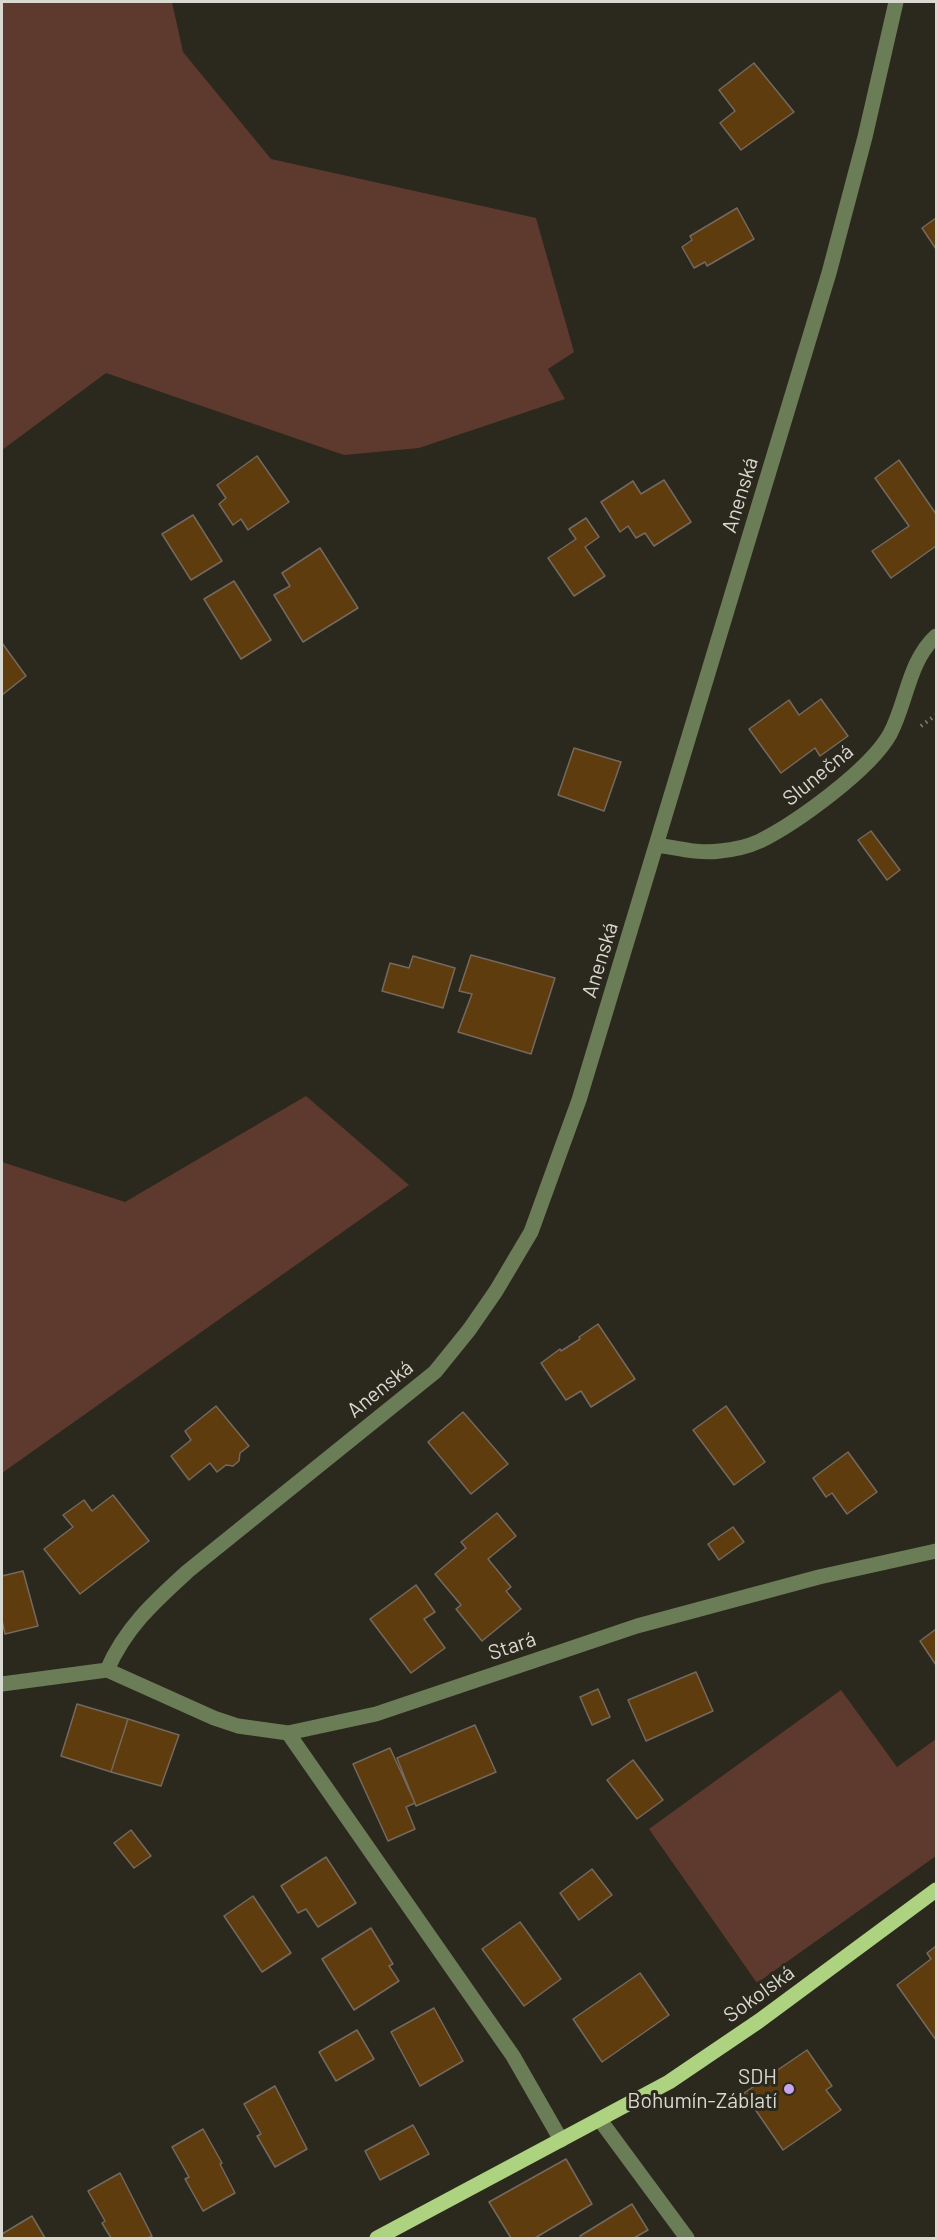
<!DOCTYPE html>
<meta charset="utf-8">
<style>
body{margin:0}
#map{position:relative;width:938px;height:2240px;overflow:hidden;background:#2b291d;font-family:Barlow,sans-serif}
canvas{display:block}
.frame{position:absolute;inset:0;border:3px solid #dad9d1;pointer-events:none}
</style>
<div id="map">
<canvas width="938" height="2240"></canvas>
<div class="frame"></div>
</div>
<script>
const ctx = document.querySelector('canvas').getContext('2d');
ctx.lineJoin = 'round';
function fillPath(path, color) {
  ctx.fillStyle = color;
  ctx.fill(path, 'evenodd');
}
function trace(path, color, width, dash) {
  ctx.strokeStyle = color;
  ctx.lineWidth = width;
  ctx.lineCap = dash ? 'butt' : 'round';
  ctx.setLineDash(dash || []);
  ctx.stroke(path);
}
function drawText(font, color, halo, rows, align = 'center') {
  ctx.font = font + ' Barlow,sans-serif';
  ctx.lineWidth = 6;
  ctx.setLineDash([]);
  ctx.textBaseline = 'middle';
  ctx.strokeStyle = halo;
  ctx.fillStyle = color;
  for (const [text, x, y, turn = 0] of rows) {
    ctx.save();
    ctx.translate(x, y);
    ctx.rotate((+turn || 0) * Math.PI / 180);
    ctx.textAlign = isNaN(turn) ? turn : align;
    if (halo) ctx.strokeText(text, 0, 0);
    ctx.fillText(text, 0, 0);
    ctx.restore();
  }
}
fillPath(new Path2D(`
 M2,2H172L183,52L271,159L536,218L574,352L548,369L565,399L419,448L344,455L106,373L2,450Z
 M306,1096L409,1185L2,1473V1162L125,1202Z
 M841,1690L897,1767L936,1739V1856L757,1983L649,1829Z`), '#5e392e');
const building = new Path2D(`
 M754,63L794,112L741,150L720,123L735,111L719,90Z
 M737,208L754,239L707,266L705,262L694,268L682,247L692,240L690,236Z
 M936,218V249L922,228Z
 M257,456L289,502L248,530L241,519L233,525L219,504L226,498L217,485Z
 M899,460L936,514V546L891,578L872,551L909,526L875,478Z
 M664,480L691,522L654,546L645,533L636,538L628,526L620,532L601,502L633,481L641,494Z
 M193,515L222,561L191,580L162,534Z
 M586,518L599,537L585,547L605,576L574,596L548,558L576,539L569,529Z
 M320,548L358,608L303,642L274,595L290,586L282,573Z
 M234,581L271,640L241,659L204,599Z
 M2,643L26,676L2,695Z
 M821,699L848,736L820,756L815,748L781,773L749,729L789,700L799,715Z
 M574,748L621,762L604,811L558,795Z
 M871,831L900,870L887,880L858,840Z
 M471,955L555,978L531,1054L458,1032L472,994L459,991Z
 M413,956L455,968L443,1008L382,991L390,963L409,968Z
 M598,1324L635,1379L591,1407L581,1391L566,1400L541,1363L560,1349L561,1351L580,1339L579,1337Z
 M216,1406L249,1446L240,1453L239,1461L233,1466L226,1465L217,1472L210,1463L189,1480L171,1456L191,1440L185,1431Z
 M726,1406L765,1462L734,1485L693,1430Z
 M463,1412L508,1464L471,1494L428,1442Z
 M848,1452L877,1492L847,1514L832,1493L826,1497L813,1478Z
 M113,1495L149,1541L80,1594L44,1549L73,1527L63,1515L84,1500L92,1511Z
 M497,1513L516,1536L488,1559L511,1587L506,1591L521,1609L482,1641L456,1609L461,1605L435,1574L466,1548L461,1542Z
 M733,1527L744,1542L719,1560L708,1544Z
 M23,1571L38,1626L5,1634L2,1620V1576Z
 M416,1585L435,1612L424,1619L445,1648L411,1673L370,1619Z
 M936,1629V1665L920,1641Z
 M696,1672L713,1711L646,1741L628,1700Z
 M598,1689L610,1717L592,1725L580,1697Z
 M77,1704L128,1719L111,1772L61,1756Z
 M128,1719L179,1735L161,1786L111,1772Z
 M475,1725L496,1772L416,1806L397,1758Z
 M390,1748L415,1803L406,1807L415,1829L388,1841L353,1764Z
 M633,1760L663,1800L637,1819L607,1780Z
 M131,1830L151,1856L134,1868L114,1843Z
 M326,1857L356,1903L318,1927L306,1909L298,1913L281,1886Z
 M592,1869L612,1895L579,1920L560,1893Z
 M253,1896L291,1953L262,1972L224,1916Z
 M520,1922L561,1979L524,2006L482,1949Z
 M371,1928L393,1964L389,1966L399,1981L354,2010L322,1959Z
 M936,1946V2040L897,1985L931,1959L927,1953Z
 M640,1973L669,2015L602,2062L573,2019Z
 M434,2008L463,2061L420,2086L391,2032Z
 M357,2030L374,2059L336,2081L319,2052Z
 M807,2050L832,2086L826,2090L841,2110L783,2150L744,2093Z
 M275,2086L307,2149L275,2167L257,2136L261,2134L244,2104Z
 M413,2125L429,2154L380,2180L365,2151Z
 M203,2129L222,2163L220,2164L235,2193L203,2211L185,2179L189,2177L172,2147Z
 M566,2159L592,2204L535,2238H511L489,2202Z
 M120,2173L152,2236L148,2238H111L102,2223L105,2221L88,2191Z
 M632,2204L648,2230L634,2238H581L580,2236Z
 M32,2216L45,2238H2V2234Z`);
fillPath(building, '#5f3c0e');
trace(building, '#74695f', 1.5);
trace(new Path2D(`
 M921,726L936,715`), '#848278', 4, [1.5, 4.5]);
trace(new Path2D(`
 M657,845C677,848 699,854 720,851C732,850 749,846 760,841C796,823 870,770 890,734C907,702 908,662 936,636
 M107,1670L214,1718L238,1726L288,1733L376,1714L637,1626L819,1577L936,1551
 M2,1684L107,1670C126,1627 154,1602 188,1571L435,1372L469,1330L496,1291L531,1232L579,1100L829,273L865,137L896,2
 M288,1733L513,2056L561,2140
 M600,2120L687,2238`), '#6b7d56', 15);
trace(new Path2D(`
 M377,2238L669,2082L759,2021L936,1890`), '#add380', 15);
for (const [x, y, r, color] of [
 [789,2089,6,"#c8a6ef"]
]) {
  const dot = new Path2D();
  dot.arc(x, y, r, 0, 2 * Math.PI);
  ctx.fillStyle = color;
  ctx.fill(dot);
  trace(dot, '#2b291d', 2);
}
drawText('21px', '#dad9d1', '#2b291d', [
 ["Anenská",740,495,-73],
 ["Slunečná",818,775,-39],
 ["Anenská",600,960,-73],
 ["Anenská",380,1389,-39],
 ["Stará",512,1646,-19],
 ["Sokolská",759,1994,-36]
]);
drawText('21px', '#dad9d1', '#2b291d', [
 ["SDH",777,2077],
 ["Bohumín-Záblatí",777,2101]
], 'right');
</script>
